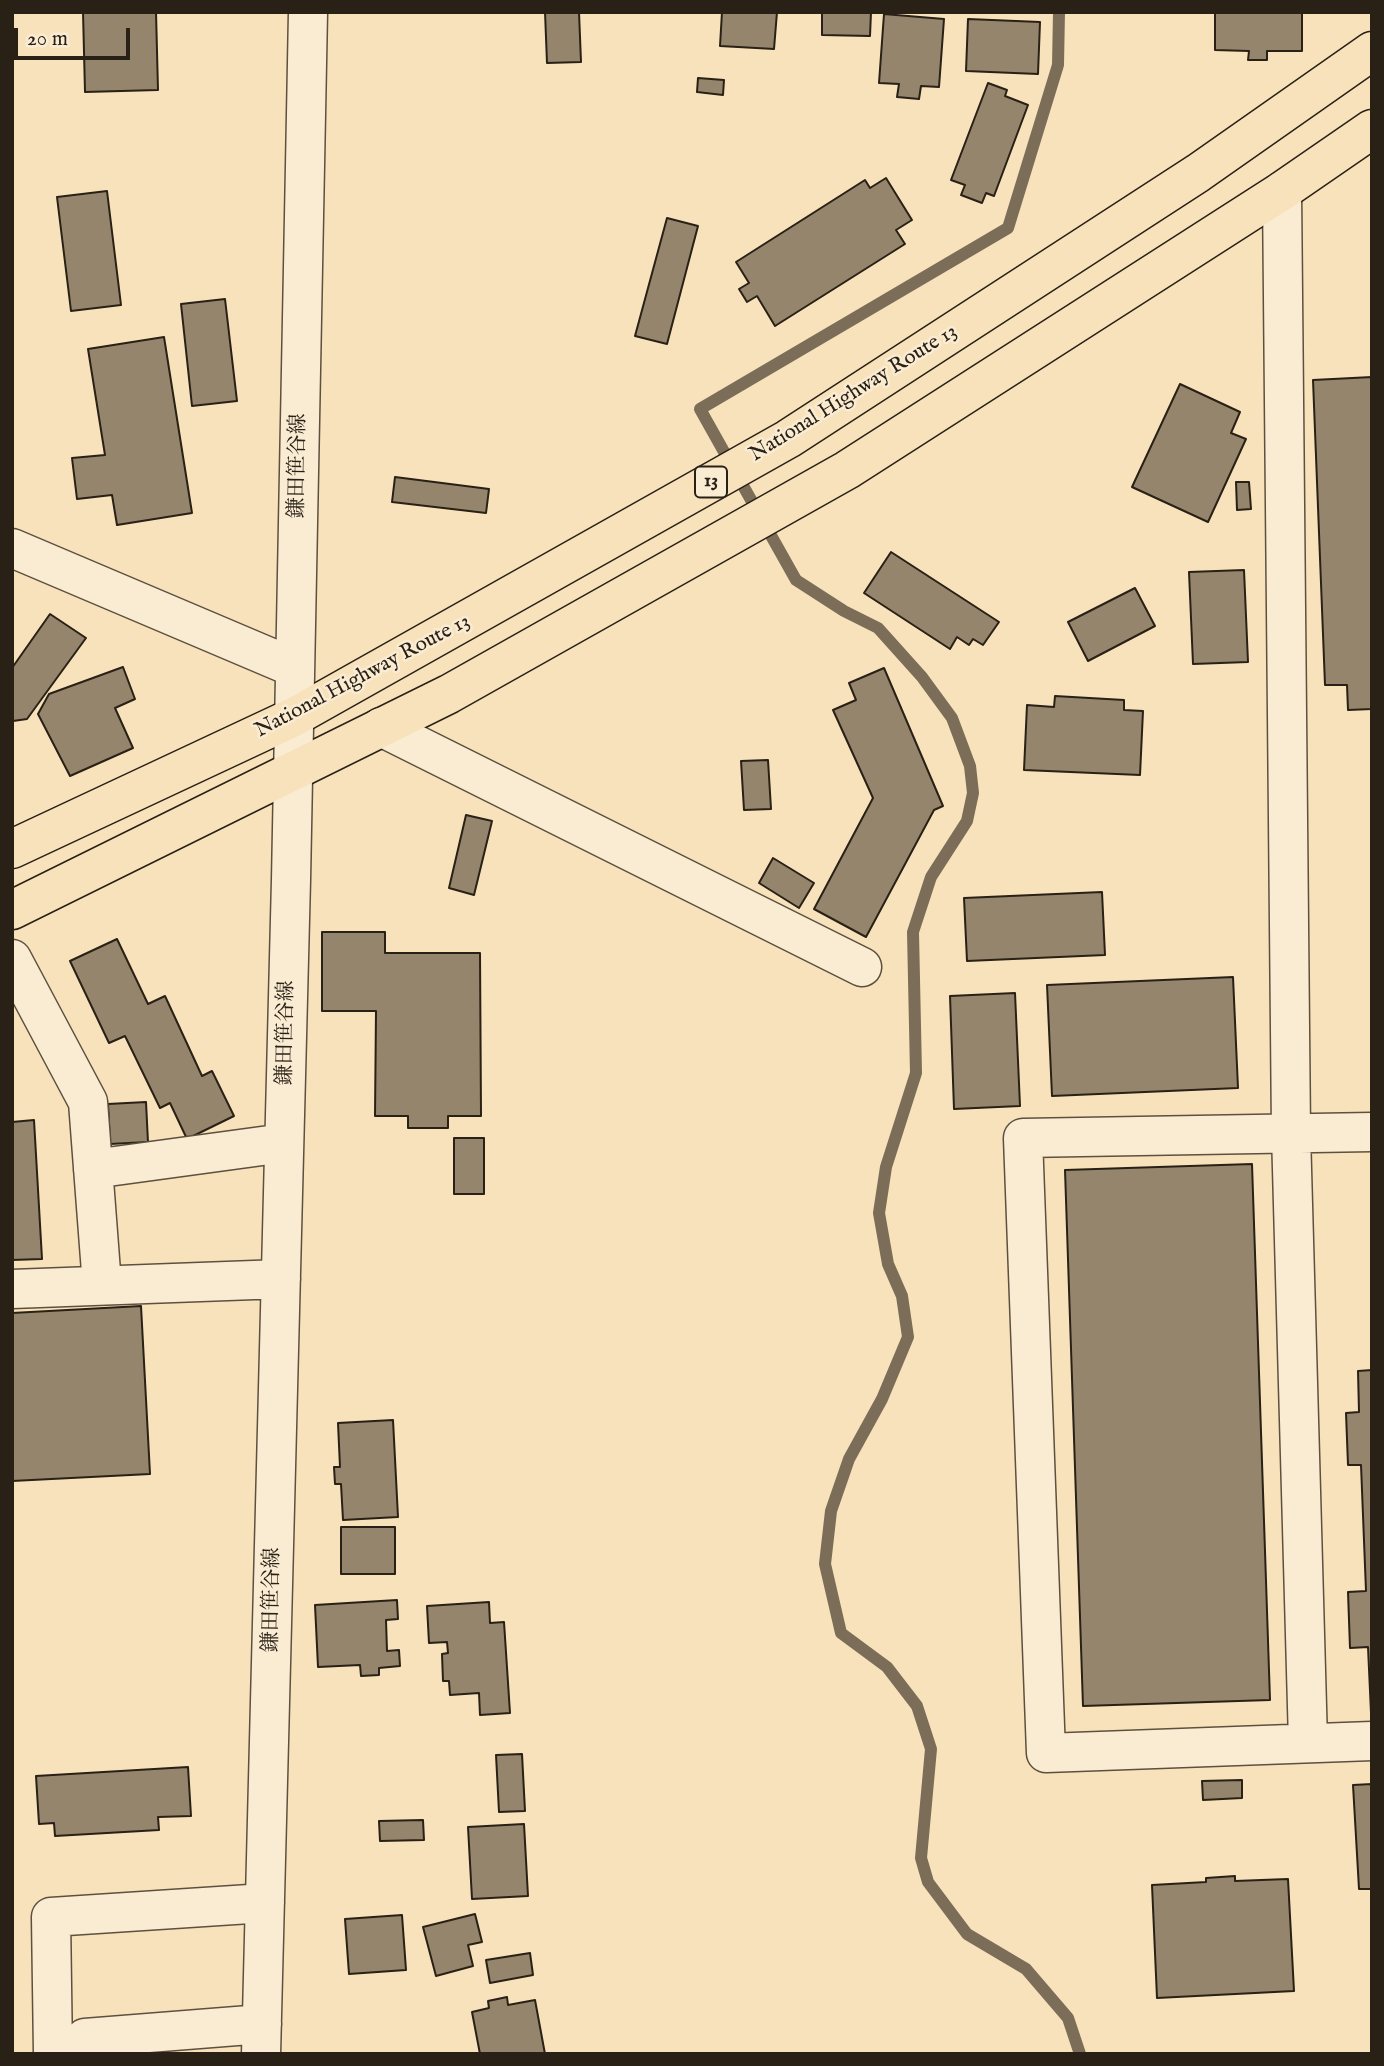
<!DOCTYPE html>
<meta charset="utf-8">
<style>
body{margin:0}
#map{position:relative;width:1384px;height:2066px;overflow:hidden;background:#f8e2bb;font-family:"IM FELL English",serif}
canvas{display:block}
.frame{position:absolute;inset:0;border:14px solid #292016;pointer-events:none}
.scale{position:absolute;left:14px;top:28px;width:116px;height:32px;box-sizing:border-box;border:4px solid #292016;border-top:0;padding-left:9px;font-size:21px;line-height:24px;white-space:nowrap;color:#292016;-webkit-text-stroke:5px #faecd3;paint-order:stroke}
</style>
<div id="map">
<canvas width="1384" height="2066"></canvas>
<div class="frame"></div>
<div class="scale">20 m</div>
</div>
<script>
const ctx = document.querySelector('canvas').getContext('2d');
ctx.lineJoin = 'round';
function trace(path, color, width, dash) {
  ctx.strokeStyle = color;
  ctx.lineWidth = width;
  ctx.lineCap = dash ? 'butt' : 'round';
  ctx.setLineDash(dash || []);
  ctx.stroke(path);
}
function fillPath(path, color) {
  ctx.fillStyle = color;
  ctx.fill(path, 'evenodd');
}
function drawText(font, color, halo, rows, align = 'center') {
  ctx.font = font + ' "IM FELL English","Noto Serif JP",serif';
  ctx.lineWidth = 5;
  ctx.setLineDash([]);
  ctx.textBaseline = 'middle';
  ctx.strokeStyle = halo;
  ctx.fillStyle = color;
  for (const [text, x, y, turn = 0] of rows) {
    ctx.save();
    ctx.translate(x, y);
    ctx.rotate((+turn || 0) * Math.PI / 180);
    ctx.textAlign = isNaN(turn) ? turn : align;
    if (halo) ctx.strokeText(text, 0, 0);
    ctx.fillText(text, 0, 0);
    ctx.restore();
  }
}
trace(new Path2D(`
 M1059,12L1058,65L1008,228L700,409L796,580L844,611L878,628L922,677L952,718L970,766L973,793L967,821L931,877L913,932L916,1073L886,1167L879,1213L888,1264L902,1296L908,1337L882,1399L849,1459L831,1511L825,1564L841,1633L887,1667L917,1706L931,1749L921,1858L928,1882L967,1934L1026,1969L1068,2018L1080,2054`), '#7b6d57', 12);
const building = new Path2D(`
 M83,12H156L158,90L85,92Z
 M545,12H579L581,62L547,63Z
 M722,12H777L774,49L720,46Z
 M822,12H871L870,36L822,35Z
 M1215,12H1302V51H1267V60H1248L1249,51L1215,50Z
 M884,14L944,19L939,87L921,86L919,99L897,97L899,84L879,83Z
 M968,19L1040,22L1038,74L966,71Z
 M698,78L724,80L723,95L697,92Z
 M988,83L1007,90L1005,96L1028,105L994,196L986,193L982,203L961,195L965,185L951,180Z
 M886,178L912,220L896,230L905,244L775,326L757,296L747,302L739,289L749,283L736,262L865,180L870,188Z
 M107,191L121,305L71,311L57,197Z
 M667,218L698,226L667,344L635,336Z
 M225,299L237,401L192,406L181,304Z
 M164,337L192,513L117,525L112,495L77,499L72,458L105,455L88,349Z
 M1372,377V709L1348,710L1347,685H1325L1313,380Z
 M1180,384L1240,412L1231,433L1246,439L1208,522L1132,487Z
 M395,477L489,489L486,513L392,502Z
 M1236,482H1249L1251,509L1237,510Z
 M891,552L999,622L983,645L973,639L969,645L957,637L950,649L864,593Z
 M1244,570L1248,662L1193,664L1189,572Z
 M1135,588L1155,626L1088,661L1068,622Z
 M50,614L86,638L27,719L13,721L12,668Z
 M123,667L135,699L115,708L133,748L70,776L38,714L49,694Z
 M884,668L943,806L934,810L866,937L814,909L873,798L833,710L856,700L849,683Z
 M1055,696L1124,700V710L1143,711L1140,775L1024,770L1027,705L1054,707Z
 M768,760L771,809L744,810L741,761Z
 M466,815L492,821L474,895L449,888Z
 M773,858L814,883L799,908L759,883Z
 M1102,892L1105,955L967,961L964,898Z
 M322,932H385V953H480L481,1116H448V1128H408V1116H375L376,1011H322Z
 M117,939L148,1004L165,996L202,1076L212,1071L234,1116L187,1139L170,1103L160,1108L125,1036L109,1043L70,961Z
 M1233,977L1238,1088L1052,1096L1047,985Z
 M1015,993L1020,1106L954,1109L950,996Z
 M146,1102L148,1142L110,1144L108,1104Z
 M34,1120L42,1259L12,1260V1122Z
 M454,1138H484V1194H454Z
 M1252,1164L1270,1700L1083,1706L1065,1170Z
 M141,1306L150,1474L12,1481V1313Z
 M1372,1370V1713H1371L1368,1647L1350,1648L1348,1592L1366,1591L1361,1465H1348L1346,1413L1359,1412L1358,1371Z
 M393,1420L398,1517L343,1520L341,1484H335L334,1467H340L338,1423Z
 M341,1527H395V1574H341Z
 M397,1600L398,1619L386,1620L387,1651L399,1650L400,1666L379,1668V1675L361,1676L360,1665L318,1667L315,1605Z
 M489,1602L490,1623L504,1622L510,1713L480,1715L479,1693L450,1695L449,1681H443L442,1654L448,1653L447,1642L429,1643L427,1606Z
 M522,1754L525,1811L499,1812L496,1755Z
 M188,1767L191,1816L158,1817L159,1830L55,1836L54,1823L39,1824L36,1776Z
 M1242,1780V1798L1203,1800L1202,1781Z
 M1372,1784V1889H1359L1353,1785Z
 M423,1820L424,1840L380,1841L379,1821Z
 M524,1824L528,1896L472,1899L468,1827Z
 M1235,1876V1881L1288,1879L1294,1991L1157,1998L1152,1885L1206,1882V1878Z
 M475,1914L482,1942L468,1945L473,1966L436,1976L423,1927Z
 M402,1915L406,1970L349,1974L345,1919Z
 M530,1953L533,1975L490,1983L486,1960Z
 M507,1997L508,2005L535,2000L545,2054H480L472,2012L489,2008L488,2001Z`);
fillPath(building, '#95856c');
trace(building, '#292016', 2);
const minor = new Path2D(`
 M1282,191L1291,1133L1308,1742
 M12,548L295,668
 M381,727L862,967
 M12,959L88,1102L102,1285
 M1372,1132L1023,1138L1046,1753L1372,1741
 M93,1169L284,1143
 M12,1289L281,1279
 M53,2054L51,1917L265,1903
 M67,2054L85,2038L262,2024
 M261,2054L291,880L308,12`);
const highway = new Path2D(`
 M12,849L294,717L788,439L1198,173L1372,51
 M12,910L449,694L847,470L1282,191L1372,129`);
trace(minor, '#5d503f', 41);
trace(highway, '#292016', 41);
trace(minor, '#faecd3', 38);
trace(highway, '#f8e2bb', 38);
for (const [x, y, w] of [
 [711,482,32]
]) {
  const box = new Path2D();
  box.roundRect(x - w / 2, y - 15.5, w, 31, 5);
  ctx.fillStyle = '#faecd3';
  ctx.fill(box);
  trace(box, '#292016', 2);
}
drawText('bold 19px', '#292016', null, [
 ["13",711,482]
]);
drawText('21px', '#292016', '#faecd3', [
 ["National Highway Route 13",854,394,-32],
 ["鎌田笹谷線",299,466,-89],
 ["National Highway Route 13",363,677,-28],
 ["鎌田笹谷線",287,1033,-89],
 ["鎌田笹谷線",273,1600,-89]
]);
</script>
